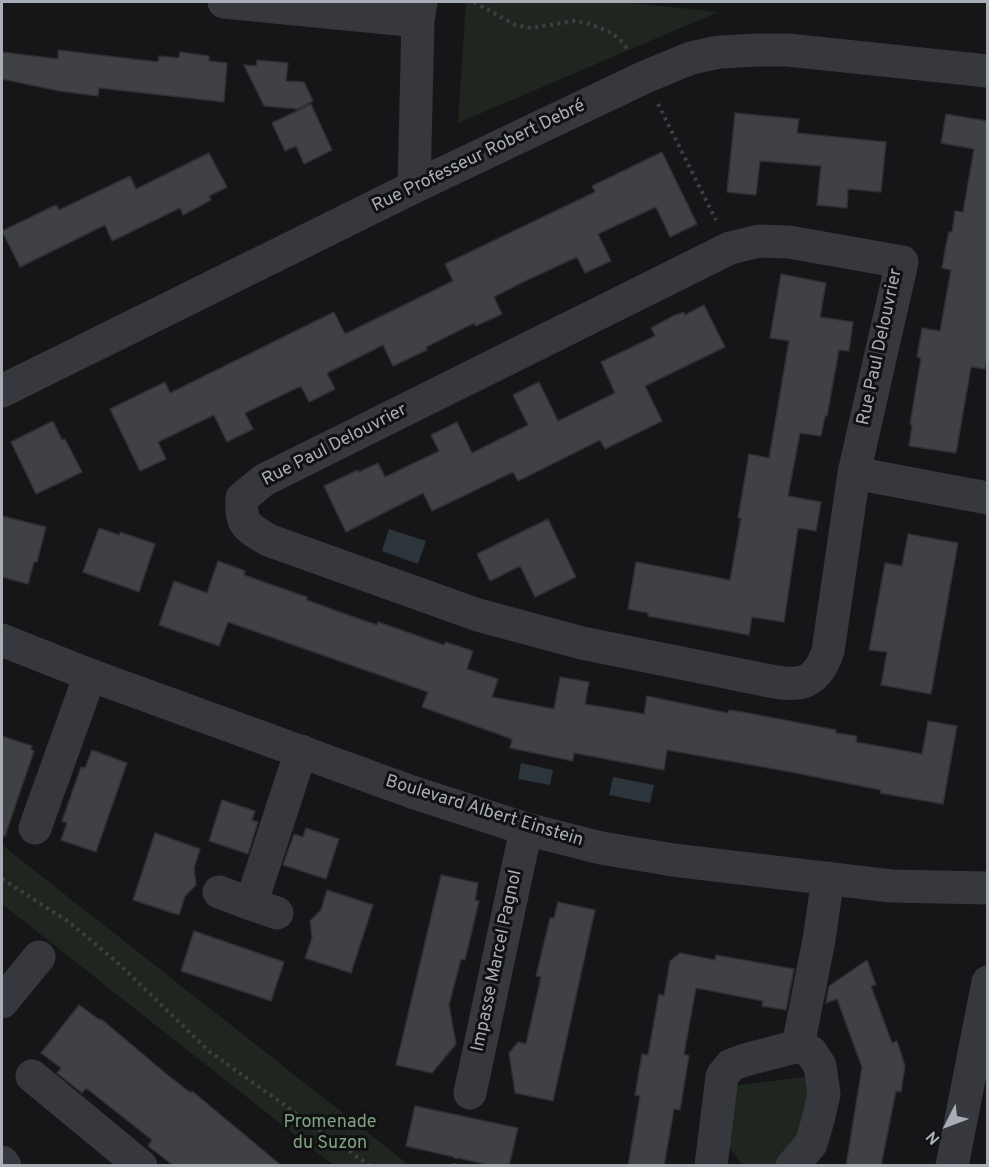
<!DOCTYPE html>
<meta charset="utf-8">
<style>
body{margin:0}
#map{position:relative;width:989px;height:1167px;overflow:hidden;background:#161618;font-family:Overpass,sans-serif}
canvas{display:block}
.frame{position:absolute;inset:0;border:3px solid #a8adb8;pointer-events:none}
.north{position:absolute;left:917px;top:1095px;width:60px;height:60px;-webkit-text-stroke:4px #111113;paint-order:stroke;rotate:228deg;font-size:16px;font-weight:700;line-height:24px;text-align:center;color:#a8adb8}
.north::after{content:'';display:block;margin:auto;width:21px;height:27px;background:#a8adb8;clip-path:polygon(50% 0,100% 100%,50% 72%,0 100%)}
</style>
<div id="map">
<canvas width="989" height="1167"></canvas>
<div class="frame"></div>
<div class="north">N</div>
</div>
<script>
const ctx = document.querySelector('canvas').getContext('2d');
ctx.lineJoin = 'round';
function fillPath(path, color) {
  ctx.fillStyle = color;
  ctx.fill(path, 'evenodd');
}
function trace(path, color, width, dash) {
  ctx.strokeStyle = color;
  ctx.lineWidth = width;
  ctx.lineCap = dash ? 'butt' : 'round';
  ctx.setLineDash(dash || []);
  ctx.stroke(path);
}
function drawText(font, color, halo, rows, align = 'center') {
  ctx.font = font + ' Overpass,sans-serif';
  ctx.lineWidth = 6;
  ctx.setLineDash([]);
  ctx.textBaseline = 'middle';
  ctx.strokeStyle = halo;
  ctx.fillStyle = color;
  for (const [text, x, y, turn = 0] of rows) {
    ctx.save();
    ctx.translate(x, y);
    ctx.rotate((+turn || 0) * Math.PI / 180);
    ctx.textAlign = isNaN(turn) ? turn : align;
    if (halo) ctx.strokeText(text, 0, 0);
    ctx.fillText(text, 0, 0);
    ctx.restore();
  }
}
fillPath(new Path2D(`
 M466,2H624L718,12L458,123Z
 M2,845L409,1165H333L2,904Z
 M804,1077C819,1102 794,1142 782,1165H743L722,1138L732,1086Z`), '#1e261f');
fillPath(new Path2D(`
 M389,529L426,541L418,564L382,551Z
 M521,763L553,770L550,785L518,779Z
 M613,777L654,785L650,803L609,795Z`), '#2c353c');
const building = new Path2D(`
 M58,50L158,62L159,56L179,58L180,52L209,56V61L227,63L224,102L99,88L98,96L59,91L2,79V52L58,59Z
 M257,60L288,63L286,81L304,82L313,101L298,109L264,106L244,65L256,66Z
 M311,104L332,150L304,164L296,146L285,151L272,123Z
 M735,113L799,119L797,133L886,142L881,192L848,189L847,208L817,205L821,166L760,161L756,195L727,192Z
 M946,114L987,121V356L985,369L971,367L956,453L909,446L912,425L910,424L921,358L917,357L922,328L940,331L951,270L942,268L946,245L949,232H952L955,211L963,212L974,149L941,143Z
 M662,152L697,224L670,237L656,207L598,234L611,261L585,273L577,257L523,282L494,297L502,314L476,326L474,323L426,347L427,350L393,366L383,345L327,373L335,389L309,402L301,386L245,413L253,429L227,442L214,415L158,442L166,459L140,471L110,409L165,382L170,393L334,312L345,334L453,281L445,264L595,192L592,186Z
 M209,153L227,187L209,196L211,200L183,215L180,208L112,241L105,225L20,267L2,231L56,205L59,210L130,176L136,189Z
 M781,274L826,283L820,317L853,322L849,351L839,350L827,416H825L821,436L800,433L788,496L821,502L816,531L798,528L784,622L752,617L749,635L648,616V613L628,609L636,562L730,580L741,518H738L749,454L769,458L789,341L770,338Z
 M704,305L725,347L645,386L662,421L605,449L600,440L518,481L513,472L432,511L423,493L346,532L324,486L358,470L359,472L378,463L385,477L439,451L431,435L457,422L472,453L528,425L513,395L539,382L558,421L615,393L601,362L655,336L651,328L673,316L684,312L685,315Z
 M53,421L62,440L65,439L82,472L36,494L11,442Z
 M2,516L46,527L37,562H34L28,584L2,577Z
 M548,519L576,577L535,597L520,566L490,581L477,554Z
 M99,528L119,535L120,532L155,544L139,592L83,572Z
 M908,534L958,543L931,694L881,685L887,652L869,650L885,563L902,566Z
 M218,561L245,571L244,575L295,593L307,597V600L348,615L377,625L378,622L444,645L446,642L473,651L467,669L498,679L492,697L554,709L560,677L589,682L585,704L644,714L647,696L728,713L729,710L743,712L836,730V733L857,736L856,742L922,754L928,721L957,726L943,804L880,793L881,790L791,772L667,750L664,770L574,753L573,761L510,748L512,739L422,707L428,692L228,622L219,646L159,625L174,581L207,593Z
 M2,736L32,746L31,749L34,751L5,836H2Z
 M92,750L127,763L96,852L61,840L67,823L62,821L81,767L85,768Z
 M222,800L255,811L252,820L258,822L248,854L209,841Z
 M306,828L339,839L326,879L283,865L294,834L303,837Z
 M155,833L200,849L194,868L196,885L185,896L179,915L133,900Z
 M441,875L478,883L475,900L479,901L465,960L461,959L449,1005L456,1044L432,1073L396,1065Z
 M327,890L373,905L351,973L305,958L312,938L310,921L321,910Z
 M558,902L595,910L553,1101L515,1093L509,1053L518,1042L526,1044L541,977L536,976L550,918H554Z
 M194,931L284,962L271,1001L181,971Z
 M680,953L715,960L716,955L794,969L786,1010L762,1006L763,1001L696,988L684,1054L689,1056L680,1110L674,1109L664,1166H628L640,1096L635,1095L642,1054L648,1055L659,994L664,996L670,961Z
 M867,960L876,985L871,986L892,1043L897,1041L905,1066L901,1092L896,1091L881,1166H846L862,1067L837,999L826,1003L829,986Z
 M79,1005L100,1020L101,1019L170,1077L191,1093L192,1091L282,1166H174L148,1146L152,1140L86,1088L82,1093L57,1073L61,1068L41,1053Z
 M415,1106L518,1128L509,1166H493L406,1146Z`);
fillPath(building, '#404145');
trace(building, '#303034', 1.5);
trace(new Path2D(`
 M474,2L515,25L531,28L574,21L590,24L612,33L621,41L628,50
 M658,104L716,220
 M2,879L69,922L120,965L210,1052L370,1166
 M454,1166L464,1122`), '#3d3f44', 4, [3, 4.5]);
trace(new Path2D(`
 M224,2L418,21
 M414,187L418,21L421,2
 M759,241L789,242L902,262L854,473L828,651C816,686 799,687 765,680L582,643L478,615L268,540C247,527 240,525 242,498L264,480L730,248Z
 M2,391L414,187L645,77L691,58L719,52L759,50H788L988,71
 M854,473L988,498
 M2,640L90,675L412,792L526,829L601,848L673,860L891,886L988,888
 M35,828L90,675
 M219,892L251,904L301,751
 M251,904L277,913
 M2,1002L39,957
 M798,1046L819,940L828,878
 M32,1076L141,1166
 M470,1093L526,829
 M2,1162L5,1166
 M711,1166L722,1076L731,1065L745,1060L798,1046L811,1052L820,1066L824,1094L818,1120L811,1144L792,1166
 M952,1166L988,982`), '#37383d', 33);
drawText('18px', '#a8adb8', '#111113', [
 ["Rue Professeur Robert Debré",479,157,-26],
 ["Rue Paul Delouvrier",881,347,-78],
 ["Rue Paul Delouvrier",335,446,-27],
 ["Boulevard Albert Einstein",484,812,17],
 ["Impasse Marcel Pagnol",498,961,-78]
]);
drawText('18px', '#7fa381', '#111113', [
 ["Promenade",330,1123],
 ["du Suzon",330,1144]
]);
</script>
